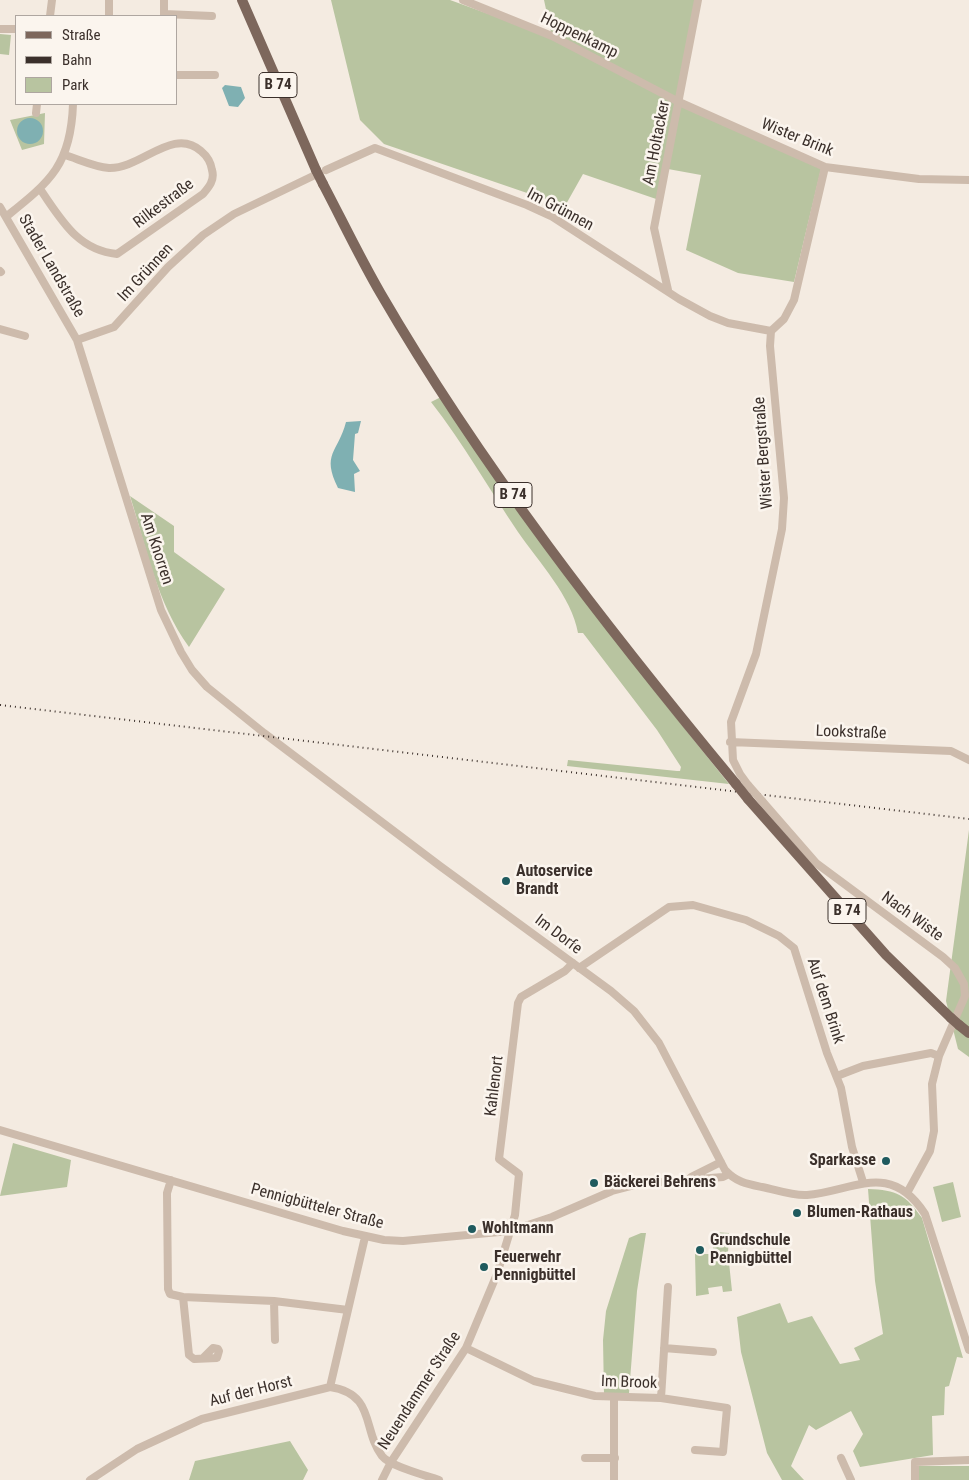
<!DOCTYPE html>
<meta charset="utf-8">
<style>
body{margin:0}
#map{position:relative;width:969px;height:1480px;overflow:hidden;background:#f4ebe1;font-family:"Roboto Condensed",sans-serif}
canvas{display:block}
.legend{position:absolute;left:15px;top:15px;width:162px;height:90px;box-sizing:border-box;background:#fbf5ee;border:1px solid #aea6a0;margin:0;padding:6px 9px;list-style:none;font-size:15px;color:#3b302b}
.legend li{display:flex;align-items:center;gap:10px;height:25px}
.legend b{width:25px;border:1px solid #aea6a0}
</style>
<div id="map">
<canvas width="969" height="1480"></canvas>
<ul class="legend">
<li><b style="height:6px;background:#7d675c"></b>Straße</li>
<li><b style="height:6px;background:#3b302b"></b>Bahn</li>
<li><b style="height:14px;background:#b8c4a0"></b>Park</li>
</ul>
</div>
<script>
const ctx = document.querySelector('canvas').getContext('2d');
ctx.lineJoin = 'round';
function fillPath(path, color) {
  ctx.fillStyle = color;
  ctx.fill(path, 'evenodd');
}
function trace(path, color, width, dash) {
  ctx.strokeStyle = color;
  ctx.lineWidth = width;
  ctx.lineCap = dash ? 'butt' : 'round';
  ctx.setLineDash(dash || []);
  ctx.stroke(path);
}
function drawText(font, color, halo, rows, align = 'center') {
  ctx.font = font + ' "Roboto Condensed",sans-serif';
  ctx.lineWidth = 5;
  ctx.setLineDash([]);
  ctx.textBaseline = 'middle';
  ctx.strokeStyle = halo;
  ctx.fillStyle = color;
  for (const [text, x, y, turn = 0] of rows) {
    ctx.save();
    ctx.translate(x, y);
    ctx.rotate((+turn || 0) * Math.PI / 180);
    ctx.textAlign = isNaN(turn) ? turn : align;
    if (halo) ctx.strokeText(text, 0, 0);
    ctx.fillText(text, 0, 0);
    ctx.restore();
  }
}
fillPath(new Path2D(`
 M331,0H450L552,37L544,0H696L680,102L821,169L794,282L738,273L686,250L701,175L668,169L662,201L583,174L565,206L384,144L360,120Z
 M0,34L11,35L9,55L0,54Z
 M45,113L44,144L22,150L10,120Z
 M441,397L653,689L729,784L567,766L568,760L677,771H680L681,767L657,730L583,633H578C572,597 538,561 518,532C489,489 463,443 431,402Z
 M130,496L174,526V552L225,589L189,647C157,603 146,547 130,496Z
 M969,830V1057L958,1049L946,1001Z
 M13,1143L71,1160L67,1187L0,1196Z
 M953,1182L961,1217L942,1222L933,1187Z
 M868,1189C897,1190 906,1195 922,1218L963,1358L957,1357L949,1386L945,1387L944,1415L932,1416L933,1455L860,1467L853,1451L863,1434L851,1411L816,1430L809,1425L791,1466L804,1480H782L767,1453L741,1352L737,1317L780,1303L788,1323L812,1316L840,1364L860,1360L854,1348L883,1334L875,1281Z
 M714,1232L729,1233L728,1253L732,1291L723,1292L722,1286L708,1288L709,1294L696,1296L695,1254H713Z
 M641,1233H646L637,1291L629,1393L604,1394L603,1340L606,1311L629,1238Z
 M290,1441L308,1470L303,1480H189L195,1461Z
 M917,1466H969V1480H917Z`), '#b8c4a0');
fillPath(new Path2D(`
 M225,85L241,87L245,98L238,107L229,106L222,88Z
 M17 131a13 13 0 1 1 26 0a13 13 0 1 1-26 0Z
 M361,421L358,433L355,434L353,460L360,471L354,474L355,492L338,488C321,453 338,453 346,422Z`), '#7fb0b2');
trace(new Path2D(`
 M463,0L552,36L679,102L825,167L919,179L969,180
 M164,14L212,16
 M50,16L52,0
 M109,16V0
 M164,16V0
 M0,29H16
 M176,75H215
 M36,113L37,104
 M326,170L375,148L527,205L551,216L679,299L710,316L728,323L771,331
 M40,189C61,219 77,250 117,254L203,194C209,187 215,180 212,170C211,163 207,156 201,151C173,126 141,169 109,168C95,167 78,159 65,155
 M0,207L77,340L161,610L181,652L192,670L207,687L264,733L440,866L611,991L634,1011L659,1043L725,1170C736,1182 747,1184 762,1187C777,1190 792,1196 807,1195C854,1191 890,1160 925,1214L969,1350
 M7,216C51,181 71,164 73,104
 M0,271L1,272
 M668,290L654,228L698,0
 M0,329L25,336
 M77,340L114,327L168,267L203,235L234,214L313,176
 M730,742L951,751L969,760
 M748,785L740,774L733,760L731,722L756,654L782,529L784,498L770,346L771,331L784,319L794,300L825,167
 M762,801L816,863L943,957L955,968L964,984L965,996L939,1056L932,1084L934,1131L930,1151L907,1193
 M579,968L669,907L693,905L746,920L779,936L794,948L827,1053L841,1088L852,1147L863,1182
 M837,1076L863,1066L931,1053L939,1056
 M0,1130L343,1231L384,1240L403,1241L510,1231L552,1217L612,1191L639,1184L723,1177L729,1174
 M691,1177L721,1162
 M171,1180L167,1193L168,1289L170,1294L183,1297L274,1301L348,1310
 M183,1297L189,1355L194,1359L217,1358L219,1351L218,1349L213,1348L203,1358
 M274,1301L275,1340
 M466,1348L534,1381L595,1396L661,1398L727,1408L723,1452L695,1450
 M664,1348L713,1352
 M330,1387L365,1237
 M661,1398L668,1287
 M585,1458H615
 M841,1458L851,1480
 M90,1480L137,1449L202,1419L330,1387C376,1394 362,1430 382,1456C391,1467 425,1475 439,1480
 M382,1480L391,1462L466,1348L497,1274L515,1215L519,1174L499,1159L518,1003L521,997L565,971L573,963
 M614,1480V1398
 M915,1480V1462L969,1460`), '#cdbbac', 8);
trace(new Path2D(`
 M242,0L316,170
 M323,184C342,220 360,258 381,294C482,468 608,629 736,784
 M748,799L886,955L951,1018
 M959,1025L969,1033`), '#7d675c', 10);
trace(new Path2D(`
 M0,705L969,819`), '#3b302b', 2, [1, 4]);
trace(new Path2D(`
 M748,785L762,801`), '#cdbbac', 8);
trace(new Path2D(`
 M316,170L323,184
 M736,784L748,799
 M951,1018L959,1025`), '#7d675c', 10);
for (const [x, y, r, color] of [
 [506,881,5,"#1f5a5e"],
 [886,1161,5,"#1f5a5e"],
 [594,1183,5,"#1f5a5e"],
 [797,1213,5,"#1f5a5e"],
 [472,1229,5,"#1f5a5e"],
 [700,1250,5,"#1f5a5e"],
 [484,1267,5,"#1f5a5e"]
]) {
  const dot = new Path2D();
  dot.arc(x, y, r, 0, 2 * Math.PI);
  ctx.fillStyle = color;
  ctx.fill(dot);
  trace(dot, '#fbf5ee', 2);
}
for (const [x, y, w] of [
 [278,85,38],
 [513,495,38],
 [847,911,38]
]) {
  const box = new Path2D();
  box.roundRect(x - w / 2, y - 12.5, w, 25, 4);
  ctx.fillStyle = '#fbf5ee';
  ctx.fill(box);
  trace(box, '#3b302b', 1);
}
drawText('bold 15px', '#3b302b', null, [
 ["B 74",278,85],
 ["B 74",513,495],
 ["B 74",847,911]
]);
drawText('16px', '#3b302b', '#fbf5ee', [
 ["Hoppenkamp",579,36,26],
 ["Wister Brink",797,138,22],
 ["Am Holtacker",657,143,-79],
 ["Rilkestraße",164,204,-37],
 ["Im Grünnen",560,210,28],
 ["Stader Landstraße",51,266,60],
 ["Im Grünnen",146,273,-47],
 ["Wister Bergstraße",764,453,-94],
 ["Am Knorren",156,549,72],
 ["Lookstraße",851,733,2],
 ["Nach Wiste",912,917,36],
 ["Im Dorfe",558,935,37],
 ["Auf dem Brink",825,1001,72],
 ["Kahlenort",495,1086,-83],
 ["Pennigbütteler Straße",317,1207,15],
 ["Im Brook",629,1383,2],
 ["Neuendammer Straße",420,1391,-57],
 ["Auf der Horst",251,1392,-14]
]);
drawText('bold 16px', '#3b302b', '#fbf5ee', [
 ["Autoservice",516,872],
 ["Brandt",516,890],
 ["Sparkasse",876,1161,"right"],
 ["Bäckerei Behrens",604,1183],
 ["Blumen-Rathaus",807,1213],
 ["Wohltmann",482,1229],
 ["Grundschule",710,1241],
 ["Pennigbüttel",710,1259],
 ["Feuerwehr",494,1258],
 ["Pennigbüttel",494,1276]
], 'left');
</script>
